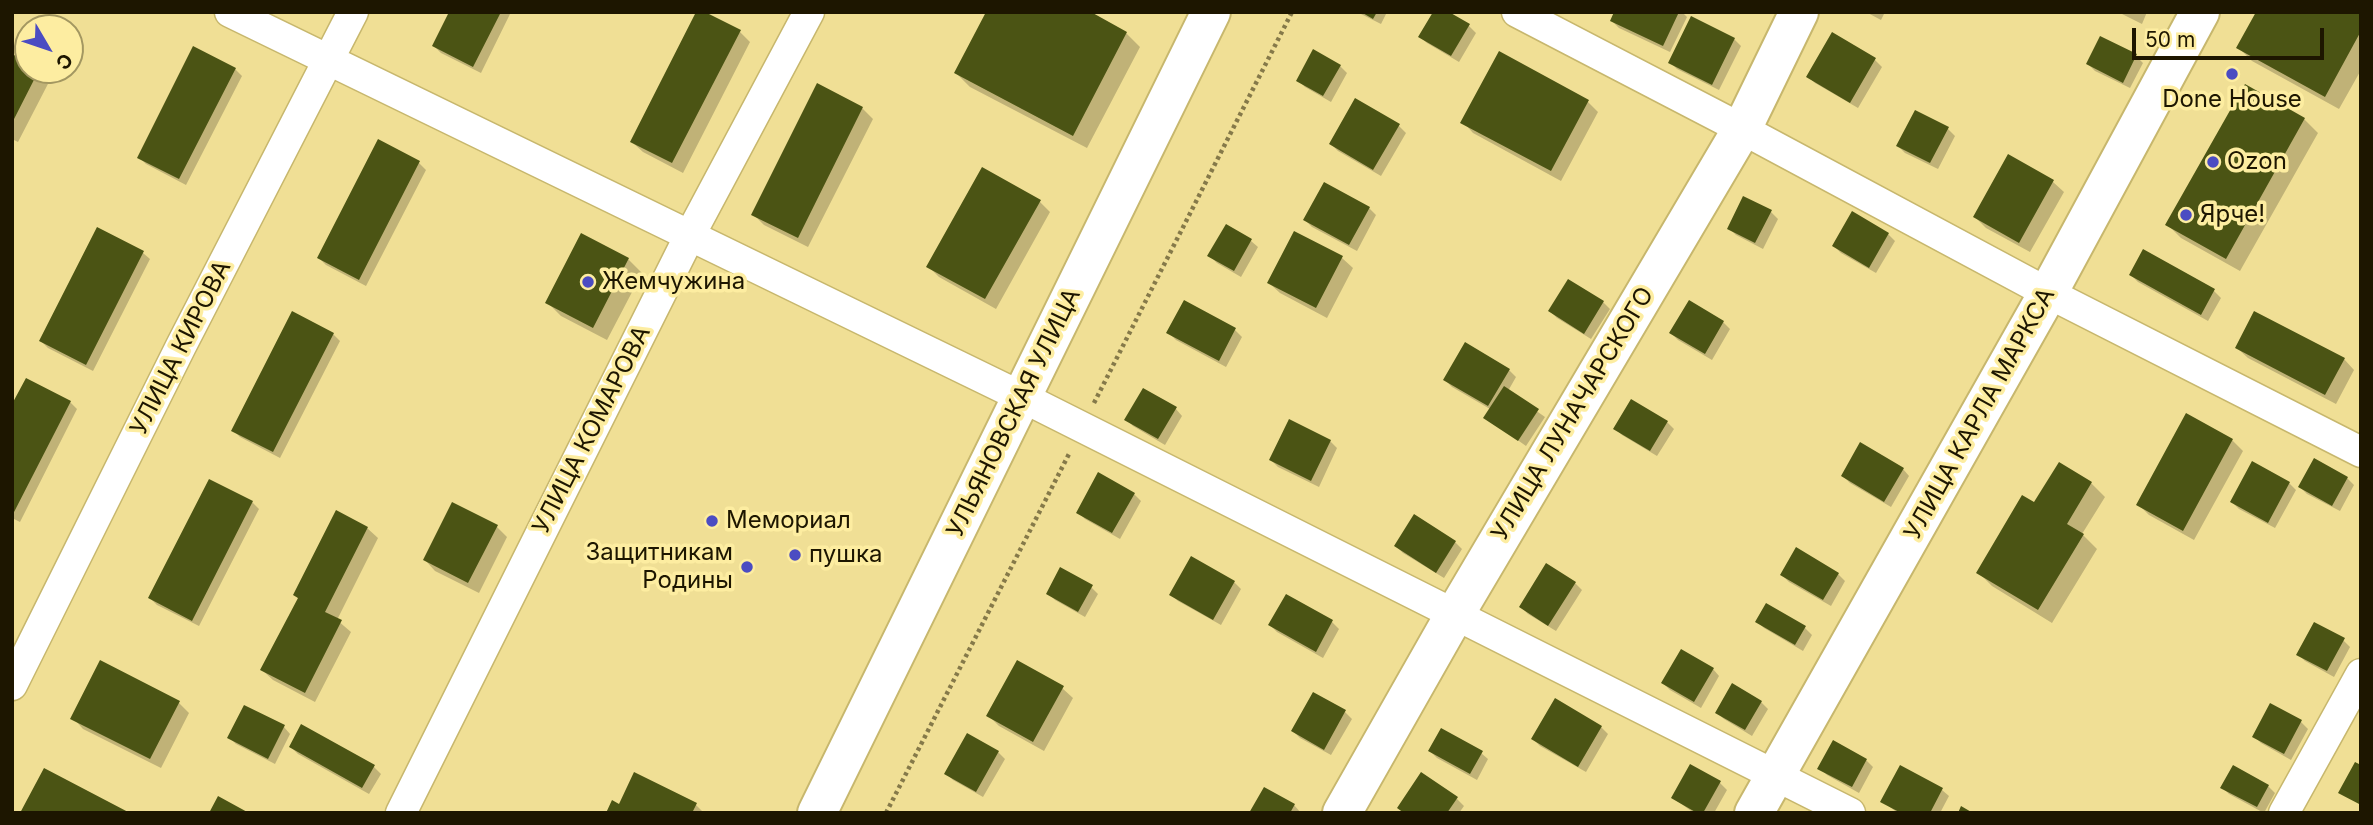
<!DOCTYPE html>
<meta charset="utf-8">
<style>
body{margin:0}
#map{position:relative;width:2373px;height:825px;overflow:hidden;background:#f0df95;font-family:Inter,sans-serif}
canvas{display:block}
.frame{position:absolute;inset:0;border:14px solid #1d1600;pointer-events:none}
.north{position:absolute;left:14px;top:14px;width:70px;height:70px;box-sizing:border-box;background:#fdeda1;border:2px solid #a39761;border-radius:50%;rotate:129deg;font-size:19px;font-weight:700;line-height:28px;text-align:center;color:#1d1600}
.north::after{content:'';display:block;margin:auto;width:24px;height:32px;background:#4b4cc2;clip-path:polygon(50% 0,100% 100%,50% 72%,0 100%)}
.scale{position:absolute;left:2132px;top:28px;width:192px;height:32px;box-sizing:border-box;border:4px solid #1d1600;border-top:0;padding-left:9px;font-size:21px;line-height:24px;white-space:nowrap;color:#1d1600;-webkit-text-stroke:5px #fdeda1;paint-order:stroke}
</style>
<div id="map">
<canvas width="2373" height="825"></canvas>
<div class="frame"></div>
<div class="north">С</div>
<div class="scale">50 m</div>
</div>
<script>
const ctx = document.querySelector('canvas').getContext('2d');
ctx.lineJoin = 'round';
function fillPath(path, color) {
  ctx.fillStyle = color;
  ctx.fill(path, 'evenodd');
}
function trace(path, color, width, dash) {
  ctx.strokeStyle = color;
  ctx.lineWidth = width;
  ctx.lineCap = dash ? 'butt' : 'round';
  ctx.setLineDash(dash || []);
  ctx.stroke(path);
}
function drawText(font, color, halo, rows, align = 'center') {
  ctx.font = font + ' Inter,sans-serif';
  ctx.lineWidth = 7;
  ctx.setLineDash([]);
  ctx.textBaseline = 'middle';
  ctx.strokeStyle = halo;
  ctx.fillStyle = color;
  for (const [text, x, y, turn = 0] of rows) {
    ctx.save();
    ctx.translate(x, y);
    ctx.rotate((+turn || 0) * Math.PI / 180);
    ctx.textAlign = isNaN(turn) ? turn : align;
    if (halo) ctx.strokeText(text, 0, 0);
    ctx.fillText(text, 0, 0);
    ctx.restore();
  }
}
fillPath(new Path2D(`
 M451,12H511L481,73L441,53L434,46Z
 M1357,12H1387L1381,24Z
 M1616,12H1682L1687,17L1670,52L1619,28L1612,21Z
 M1866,12H1885L1881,20Z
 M2118,12H2147L2142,24Z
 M2361,13V70L2339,109L2252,61L2238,47Z
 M1469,26L1476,33L1459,62L1427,43L1420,37Z
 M740,32L750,42L683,173L643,152L632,142Z
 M1126,33L1140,47L1087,148L970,87L956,73Z
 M1832,35L1875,60L1882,67L1858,108L1815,83L1808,76Z
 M1734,39L1741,46L1719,90L1677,69L1670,62Z
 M1314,52L1340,66L1347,73L1331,102L1305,87L1298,80Z
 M12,56L28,64V70H40L50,80L18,142L12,139Z
 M2136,56L2143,63L2130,88L2095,71L2088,64Z
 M235,69L242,76L186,185L146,164L139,157Z
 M1588,102L1598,112L1561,181L1473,133L1463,122Z
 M862,108L873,119L808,247L764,225L753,214Z
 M1915,112L1948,129L1955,136L1938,169L1905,153L1898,146Z
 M2304,119L2318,133L2240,271L2181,238L2168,225Z
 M1399,126L1406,133L1381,176L1338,151L1331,144Z
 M379,142L419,163L426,170L366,286L326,265L319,258Z
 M2009,157L2053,182L2064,192L2030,252L1986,228L1975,217Z
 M1040,202L1050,212L996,309L939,277L928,266Z
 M1369,208L1376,215L1357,251L1312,227L1305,220Z
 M1771,212L1778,219L1763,249L1736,235L1729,228Z
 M98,229L143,253L150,259L93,371L48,348L41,341Z
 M1295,233L1342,258L1353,268L1327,318L1280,293L1269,283Z
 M1888,234L1895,241L1876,273L1841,253L1834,246Z
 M1251,241L1258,247L1241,277L1217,263L1210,256Z
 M628,259L642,273L607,340L561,316L547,302Z
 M2131,275L2214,291L2221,298L2208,321L2138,282Z
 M1603,302L1610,309L1591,339L1557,318L1550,311Z
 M1185,303L1235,330L1242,337L1226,367L1176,340L1169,333Z
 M1723,322L1730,329L1712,360L1678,340L1671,333Z
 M333,334L340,341L280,458L240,437L233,430Z
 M2237,348L2344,359L2354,370L2336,404L2248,358Z
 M1509,370L1516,377L1508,391L1545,417L1526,446L1485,417L1490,409L1452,387L1445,380Z
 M26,380L70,402L77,409L20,522L12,518V408Z
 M1176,409L1182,416L1165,445L1133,426L1126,419Z
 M1290,422L1330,441L1337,448L1319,487L1278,467L1271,460Z
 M1667,422L1674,429L1657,456L1622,435L1615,428Z
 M2232,440L2243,451L2194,540L2149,515L2138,504Z
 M1903,469L1909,476L1891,507L1850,483L1843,476Z
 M2347,478L2354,485L2340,511L2307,494L2300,487Z
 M2091,483L2105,497L2082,534L2097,549L2052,623L1992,586L1978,572L2035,505Z
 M2289,483L2296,490L2275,528L2239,509L2232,502Z
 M1134,494L1141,501L1120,539L1085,519L1078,512Z
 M252,502L259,509L199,626L157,605L150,598Z
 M496,526L507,537L479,593L435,571L425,560Z
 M367,528L378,538L337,620L351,632L315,702L273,680L262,670L299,599L295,595Z
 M1455,542L1462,549L1444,578L1403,553L1396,546Z
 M1796,550L1838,574L1845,581L1831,606L1789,582L1782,575Z
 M1234,582L1241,589L1221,625L1178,601L1171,595Z
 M1575,583L1582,590L1556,631L1528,614L1521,607Z
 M1091,587L1098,594L1085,617L1055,600L1048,593Z
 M1286,596L1332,622L1339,629L1323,658L1277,632L1270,625Z
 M1767,606L1805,628L1812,635L1803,651L1764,628L1757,621Z
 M2343,640L2350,647L2334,677L2305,661L2298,654Z
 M1713,669L1719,676L1701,708L1670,690L1663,683Z
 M1062,688L1073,698L1044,751L999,726L988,715Z
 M1761,702L1768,709L1752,736L1724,719L1717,713Z
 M179,703L189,713L161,768L83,729L73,718Z
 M2271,705L2301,722L2308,729L2291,760L2261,743L2254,736Z
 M1345,712L1352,719L1331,755L1300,738L1293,731Z
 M284,727L290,734L275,764L236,744L229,737Z
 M1601,727L1608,734L1586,772L1540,746L1533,739Z
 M291,747L374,767L381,774L369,794L298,754Z
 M1430,751L1481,753L1488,759L1477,780L1437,758Z
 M998,752L1005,759L983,797L953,780L946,773Z
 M1866,760L1873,767L1859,793L1827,775L1820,768Z
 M1691,766L1720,783L1727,790L1714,813H1694L1673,798Z
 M1901,767L1942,790L1949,796L1940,813H1898L1883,802Z
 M2268,786L2275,793L2264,813L2229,794L2222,787Z
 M1457,799L1464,806L1459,813H1404Z
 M696,805L704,813H608L620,806Z
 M1294,805L1301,813H1251Z`), '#0003');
fillPath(new Path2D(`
 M449,12H501L473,67L432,46Z
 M696,12H705L741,30L672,163L630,142Z
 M986,12H1091L1127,32L1073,136L954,73Z
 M1361,12H1377L1373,19Z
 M1433,12H1449L1470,24L1451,56L1418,37Z
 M1614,12H1679L1663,46L1610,21Z
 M2256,12H2361V31L2325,97L2236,48Z
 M1691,16L1735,38L1712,85L1668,63Z
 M1832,32L1876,58L1850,103L1806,77Z
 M2100,36L2137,54L2123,83L2086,64Z
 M193,46L236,68L179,179L137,158Z
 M1313,49L1341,65L1323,96L1296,81Z
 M1499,51L1589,100L1551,171L1460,123Z
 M12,54L28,62V70H39L12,123Z
 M817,83L863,107L798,238L751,215Z
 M2245,84L2305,118L2226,259L2165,225Z
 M1355,98L1400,124L1373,170L1329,144Z
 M1915,110L1949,127L1930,163L1896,146Z
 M378,139L420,161L359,280L317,258Z
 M2008,154L2054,180L2019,243L1973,217Z
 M982,167L1041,200L985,299L926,267Z
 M1324,182L1370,207L1349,245L1303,220Z
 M1743,196L1772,210L1755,243L1727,229Z
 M1852,211L1889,233L1869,268L1832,246Z
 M1226,224L1252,239L1234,271L1207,256Z
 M97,227L144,251L86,365L39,341Z
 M1294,231L1343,256L1316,308L1267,283Z
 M581,233L629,258L593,328L545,303Z
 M2143,249L2215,289L2201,315L2129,275Z
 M1568,279L1604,301L1584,334L1548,311Z
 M1184,300L1236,328L1219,361L1166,333Z
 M1689,300L1724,321L1705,354L1669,333Z
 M292,311L334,333L273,452L231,431Z
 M2254,311L2345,358L2325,395L2235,348Z
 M1465,342L1510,369L1488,406L1443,380Z
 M26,378L71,401L12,516V404Z
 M1504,386L1539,409L1518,441L1483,418Z
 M1143,388L1177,407L1158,439L1124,420Z
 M1631,399L1668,421L1650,451L1613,429Z
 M2186,413L2233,439L2183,531L2136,505Z
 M1289,419L1331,440L1311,481L1269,460Z
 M1860,442L1904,468L1884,502L1841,476Z
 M2314,458L2348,477L2332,506L2298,487Z
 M2252,461L2290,482L2268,523L2230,502Z
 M2059,462L2092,482L2067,524L2084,534L2038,610L1976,573L2022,495L2034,502Z
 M1098,472L1135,493L1112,533L1076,513Z
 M209,479L253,501L192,621L148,598Z
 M452,502L498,525L468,583L423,560Z
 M336,510L368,527L325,612L342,620L305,693L260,670L298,598L293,595Z
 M1414,514L1456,541L1436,573L1394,546Z
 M1796,547L1839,573L1823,600L1780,575Z
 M1191,556L1235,581L1213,620L1169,595Z
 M1546,563L1576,582L1548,626L1519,607Z
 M1060,567L1093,585L1078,612L1046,594Z
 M1286,594L1333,620L1316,652L1268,625Z
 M1766,603L1806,626L1795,645L1755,622Z
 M2314,622L2345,638L2327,671L2296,655Z
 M1681,649L1714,668L1694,702L1661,683Z
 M100,660L180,701L150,759L70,719Z
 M1017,660L1064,686L1033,742L986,716Z
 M1732,683L1762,701L1745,730L1715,713Z
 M1313,692L1346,710L1324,750L1291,731Z
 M1555,698L1602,726L1578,767L1531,739Z
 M2270,703L2302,720L2284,754L2252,737Z
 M244,705L285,725L268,759L227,738Z
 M301,724L375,765L362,788L289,747Z
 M1441,728L1483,751L1470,774L1428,751Z
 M967,733L999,751L976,792L944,774Z
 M1833,740L1867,759L1852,787L1817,769Z
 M2355,762L2361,765V805L2338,793Z
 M1690,764L1721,781L1703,813H1697L1671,798Z
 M1900,765L1943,788L1930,813H1901L1880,802Z
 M2233,765L2269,785L2257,807L2220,788Z
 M44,768L130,813H20Z
 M634,772L697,803L692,813H606L612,800L619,804Z
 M1421,772L1458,797L1447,813H1404L1397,808Z
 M1264,787L1295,804L1290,813H1249Z
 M218,796L249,813H209Z
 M1961,806L1973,813H1958Z`), '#4b5414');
const street = new Path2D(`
 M230,12L1022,397L1850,813
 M1517,12L1742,129L2048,293L2361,452
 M12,685L181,346L353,12
 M401,813L690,235L809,12
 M2284,813L2361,674`);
const secondary = new Path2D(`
 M817,813L1211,12
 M1342,813L1455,614L1742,129L1799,12
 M1754,813L2048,293L2200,12`);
trace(street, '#c7b76d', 33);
trace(secondary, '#c7b76d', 42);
trace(new Path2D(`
 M1094,403L1292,12
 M886,813L1070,452`), '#857949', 4.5, [3.5, 3.5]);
trace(street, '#fff', 30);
trace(secondary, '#fff', 38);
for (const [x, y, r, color] of [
 [2232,74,7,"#4b4cc2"],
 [2213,162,7,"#4b4cc2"],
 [2186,215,7,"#4b4cc2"],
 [588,282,7,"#4b4cc2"],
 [712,521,7,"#4b4cc2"],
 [795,555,7,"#4b4cc2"],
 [747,567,7,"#4b4cc2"]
]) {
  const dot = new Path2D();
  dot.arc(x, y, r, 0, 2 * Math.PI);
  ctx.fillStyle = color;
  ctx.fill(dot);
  trace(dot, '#fdeda1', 2.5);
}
drawText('24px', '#1d1600', '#fdeda1', [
 ["Done House",2232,100,"center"],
 ["Ozon",2227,162],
 ["Ярче!",2200,215],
 ["Жемчужина",602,282],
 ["Мемориал",726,521],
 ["Защитникам",733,553,"right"],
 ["Родины",733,581,"right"],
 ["пушка",809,555]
], 'left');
drawText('24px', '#1d1600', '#fdeda1', [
 ["УЛИЦА КИРОВА",181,348,-63],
 ["УЛЬЯНОВСКАЯ УЛИЦА",1014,413,-64],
 ["УЛИЦА ЛУНАЧАРСКОГО",1573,414,-59],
 ["УЛИЦА КАРЛА МАРКСА",1980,414,-61],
 ["УЛИЦА КОМАРОВА",592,430,-63]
]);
</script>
